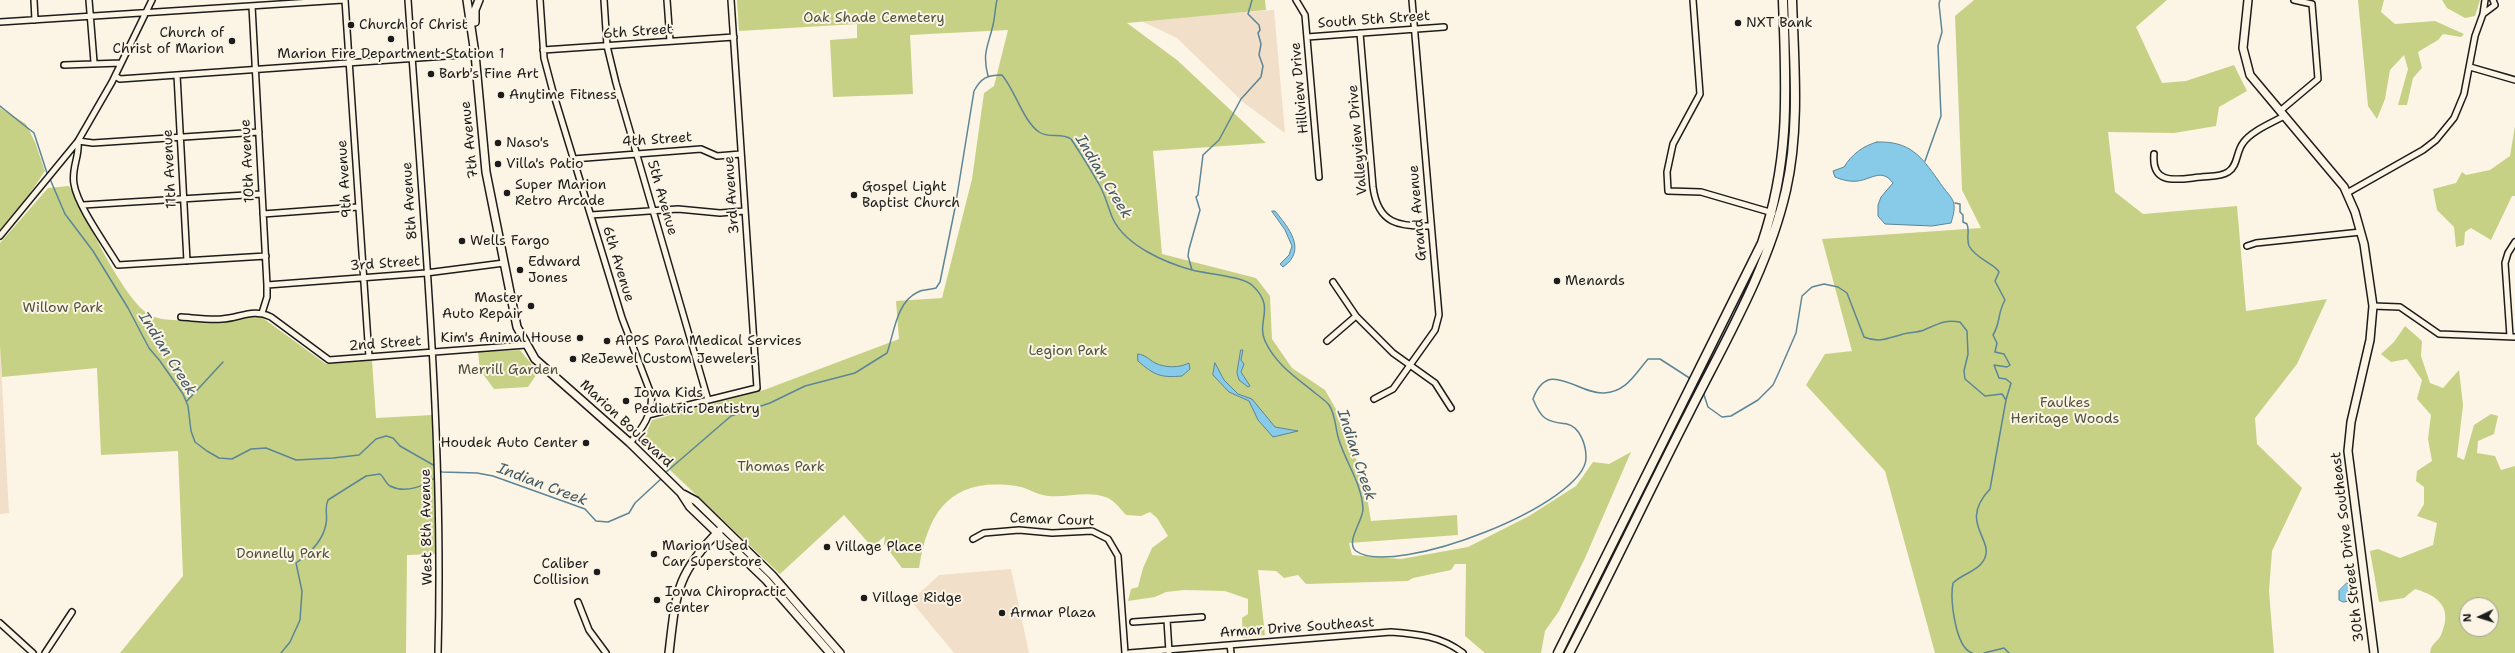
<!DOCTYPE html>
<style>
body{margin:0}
#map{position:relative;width:2515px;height:653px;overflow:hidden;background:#fcf5e5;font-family:"Shantell Sans",sans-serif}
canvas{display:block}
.north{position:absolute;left:2459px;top:597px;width:40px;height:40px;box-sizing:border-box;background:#fcf5e5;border:1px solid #a29e95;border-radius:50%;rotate:266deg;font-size:11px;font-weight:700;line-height:16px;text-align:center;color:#1c1c1c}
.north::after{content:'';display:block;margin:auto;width:14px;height:18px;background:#1c1c1c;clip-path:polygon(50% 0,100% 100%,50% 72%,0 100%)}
</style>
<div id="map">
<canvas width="2515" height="653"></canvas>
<div class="north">N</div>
</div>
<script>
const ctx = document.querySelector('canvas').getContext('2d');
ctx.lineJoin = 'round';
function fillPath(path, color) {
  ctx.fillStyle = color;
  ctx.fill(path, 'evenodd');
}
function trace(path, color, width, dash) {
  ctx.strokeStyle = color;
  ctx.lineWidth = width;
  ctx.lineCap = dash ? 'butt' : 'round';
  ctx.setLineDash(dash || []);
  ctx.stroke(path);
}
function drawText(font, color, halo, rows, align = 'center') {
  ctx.font = font + ' "Shantell Sans",sans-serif';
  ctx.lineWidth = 4;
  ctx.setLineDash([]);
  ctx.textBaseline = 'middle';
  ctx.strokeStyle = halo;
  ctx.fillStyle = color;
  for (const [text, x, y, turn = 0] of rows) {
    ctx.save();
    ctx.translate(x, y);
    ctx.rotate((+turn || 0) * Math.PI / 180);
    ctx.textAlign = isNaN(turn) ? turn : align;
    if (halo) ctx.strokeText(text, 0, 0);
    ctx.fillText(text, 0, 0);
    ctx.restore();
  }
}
fillPath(new Path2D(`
 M1274,10L1285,133L1244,103L1177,38L1139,20Z
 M0,346L9,513L0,514Z
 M1011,569L1029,653H954L911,601L939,575Z`), '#f1dfc9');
fillPath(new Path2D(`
 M737,0H1265L1266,10L1127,23L1177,60L1266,143L1153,151L1162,254L1256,278L1270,296L1272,339L1292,368L1325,390L1337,411L1343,433L1363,473L1371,521L1457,515L1458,535L1349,543L1352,555L1401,559L1468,547L1529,516L1576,486L1593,462L1609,464L1631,452L1585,558L1559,611L1545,631L1541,653H1485L1465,636L1466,564H1455L1451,570L1413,578L1408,581L1306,584L1298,575L1284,578L1276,571L1258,570L1265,635L1243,638L1242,618L1248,614V599L1225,591L1184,590L1166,592L1155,597L1128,601L1131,589L1138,587L1143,568L1152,548L1168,536L1157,518L1150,512L1141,516L1126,515C1121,510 1115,501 1108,498C1089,490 1067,498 1048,496C1037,495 1026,487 1016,486C952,477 928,510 919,568H902L884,544L885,536L872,547L844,515L780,574L654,455L643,440L652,420L764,390L899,339L896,301L942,298L972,179L984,93L994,86L1008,30L910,35L913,94L833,97L830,40L857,38V24L739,31Z
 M1974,0H2167L2136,27L2162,83L2186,81L2234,65L2247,91L2219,107L2216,126L2174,133L2108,132L2115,192L2143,214L2237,206L2246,311L2327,299L2297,364L2255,418L2257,444L2302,488L2272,551L2269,591L2274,653H1935L1885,471L1806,385L1825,354L1852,351L1822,239L1981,228L1962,190L1955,16Z
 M2358,0H2384L2381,12L2395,24L2435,21L2464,34L2461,37L2443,34L2438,40L2418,52L2422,68L2413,78L2407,105H2398L2408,69L2404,55L2390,70L2385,99L2377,119L2368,106Z
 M2442,0H2480L2475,16L2465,18L2447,8Z
 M0,108L26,124L35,142L45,171L19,210L0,230Z
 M2515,126V196H2512L2491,240L2471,228L2465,232L2464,245L2456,247L2454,227L2437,210L2433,189L2456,183L2462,172L2466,175L2490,170L2510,156Z
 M69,186C85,216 124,301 150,315C172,327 233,315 260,316L326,364L372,360L376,418L432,415L436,554L407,555L406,653H120L183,576L178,451L101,455L97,368L2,377L0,346V243L48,188Z
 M2405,326L2422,341L2421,356L2430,383L2443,388L2459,370L2463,405L2457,457L2464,460L2474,425L2491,414L2498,416L2494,434L2478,441L2477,453L2495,456L2501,470L2515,466V653H2430C2431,643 2437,643 2441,635C2453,608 2439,596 2415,589L2404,598L2379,602L2370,551L2378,549L2400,558L2433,545L2437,523L2417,516L2424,504V487L2416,481L2417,471L2432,461L2428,439L2431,415L2417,399L2422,380L2407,359L2391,362L2381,354L2394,342ZM2467,605H2491V629H2467Z
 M520,350L538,372L528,387L494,389L480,370L478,352Z`), '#c7d185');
const water = new Path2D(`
 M1877,142C1910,141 1921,156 1938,180C1951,200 1959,198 1951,223L1932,226L1885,224L1878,216V205L1881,197L1893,183C1882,168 1872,179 1858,181C1850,182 1842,180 1835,177L1833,171L1844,167C1852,154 1863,146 1877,142Z
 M1272,211H1275C1288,227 1308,250 1283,267L1280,264L1289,255L1292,246L1285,230Z
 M1241,350H1243L1241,360L1244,364L1241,372L1250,386L1248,387L1239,380L1237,373Z
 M1138,354C1146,355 1148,359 1155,363C1166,368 1179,368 1189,363L1190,369L1182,376C1160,378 1154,375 1138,361Z
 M1215,363L1224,380L1238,394L1252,399L1275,427L1298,431L1273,437L1258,420L1249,401L1229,392L1213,375Z
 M2347,583L2351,589L2350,601L2343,602L2339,600V591Z`);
fillPath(water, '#87cbe9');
trace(water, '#5c8597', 1);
trace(new Path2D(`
 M988,76C982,52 988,47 993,25C995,17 995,8 997,0
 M0,106L34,133L48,176
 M1925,161L1941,116L1938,46L1942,32L1939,4L1940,0
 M50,179L65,214L93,251L128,308L149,348L160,361L183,394L188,406L191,431L195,442L207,451L219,458L232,459L251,449L266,448L296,460L333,458L359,455L376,439L386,436L393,438L400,446L435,466
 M1955,203L1960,204V212L1963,215V222L1967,224C1970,231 1966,238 1969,246C1976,259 1995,264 1999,272L1995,281L2005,300C1997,314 2001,322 1993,335L1997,343L1995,352L2004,354L2010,365L2007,367L1994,365L1999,378L2006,379L2011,383L2006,400
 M1192,270L1188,256L1189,249L1200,210L1196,197L1198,195L1203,155L1219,140L1241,99L1261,77L1263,66L1259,55L1261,44L1258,33L1260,30L1259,25L1248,14L1252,0
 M1703,392L1708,407L1722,417L1731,416L1758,400L1773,385L1779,372L1796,333L1802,296L1812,287L1824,284L1838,287L1847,293L1864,337C1878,343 1886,339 1900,335C1908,332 1917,333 1924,330C1938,324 1945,319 1960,322L1967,331L1968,354L1964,371L1965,379L1985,396L2002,394L2006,400L1990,489C1955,526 2001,541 1981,564C1974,572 1961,575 1953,583C1950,599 1955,647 1972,653
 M187,401L223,362
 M439,470L442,472L477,473L493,476L585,509L596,521L608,522L629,513L635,503L662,478
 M665,473L731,416L770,403L805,386L855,373L887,353C894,334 896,302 918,292C923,289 930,290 936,288L940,282L955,208L974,91C981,78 987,75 1002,75C1015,90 1023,121 1039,132C1049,139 1061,132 1071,139C1081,154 1091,170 1100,186C1106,197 1108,208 1113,219C1126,246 1166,263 1192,270C1207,274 1243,276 1253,286C1276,308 1256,321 1265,341C1276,365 1297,378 1315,393C1320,397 1326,401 1329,405C1336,415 1335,429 1339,440C1346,463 1362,484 1363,509C1363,521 1345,542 1356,551C1394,579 1588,503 1586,457C1586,445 1580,427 1567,424C1560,423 1552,423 1545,418C1539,414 1536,406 1533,399C1548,357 1578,395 1604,393C1626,392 1635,374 1648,359H1660L1691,379
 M281,653L290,642L300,620L302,591L296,563C309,554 323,541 326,524C328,515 324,509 328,500L366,476L380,474C384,477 386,484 390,486C406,494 424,486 436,477
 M1984,653L2004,648L2009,653`), '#5c8597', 1.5);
const minor = new Path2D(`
 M34,0L35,20
 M89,0L94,62
 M345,0L369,357
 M408,0C423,217 444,435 438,653
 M540,0L544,58L553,92L622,318L651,394C654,413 641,430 630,443
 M604,0L607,46L616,83L708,400
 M667,0L670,41
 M1296,0L1305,15L1319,177
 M1693,0L1700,94L1673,144L1667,172L1668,191L1701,192L1773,213
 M252,6L267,285V297L262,313
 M2483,14L2495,5L2493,0
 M0,22L343,0
 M1360,33L1373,187C1378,224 1399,227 1431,226
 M1307,37L1444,27
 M543,50L734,37
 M64,65L121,63
 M2470,67L2515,80
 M177,75L187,261
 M115,76L120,79L475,54
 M2280,111L2318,79L2312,4L2294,0
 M78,141C80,156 71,168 74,184C77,205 106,245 118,265L266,256
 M78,141L93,143L259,132
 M2154,154C2151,187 2179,179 2201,177C2209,176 2221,177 2228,172C2238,166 2236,152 2243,143C2251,131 2272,123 2284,116
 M573,159L701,149L717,156L741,154
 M2347,193L2423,150L2436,140L2454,118L2464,94L2475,36L2483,14L2485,0
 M83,205L262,194
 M263,214L358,207
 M591,215L678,209L720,213L745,211
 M0,236L78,141L112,82L152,0
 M2247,246L2256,243L2361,232
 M1333,282L1356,316L1393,353L1435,383L1451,408
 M267,285L426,273L504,263
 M2373,306L2400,307L2439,334L2515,337
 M181,317C195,318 209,320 222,319C240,318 253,308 271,317L329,360L526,345
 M2510,336L2505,263L2508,253L2515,242
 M1327,341L1356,316
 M1374,399L1393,389L1435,330L1439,315L1412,0
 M648,415L757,388L731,0
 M973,539L984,533L1019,530L1052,533L1092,531L1108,539L1118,556L1125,653
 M578,602L589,630L606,653
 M1167,620L1169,652
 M1133,622L1202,617
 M0,623L33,653
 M1230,645L1231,653
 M45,653L72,612
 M1129,653L1391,632C1418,634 1441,636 1463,653`);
const major = new Path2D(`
 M467,0L475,54L486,172L517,327L535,359L630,443L681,493L690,507L766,580L830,653
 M2248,0L2243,48L2250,75L2344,187L2355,212L2364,244L2373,306L2370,340L2351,422L2348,451L2374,653
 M475,22V10L479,0
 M683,494L696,501L772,575L840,653
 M669,653C676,593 676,573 721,529`);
const highway = new Path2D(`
 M1558,653L1762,243C1791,157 1786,88 1783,0
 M1569,653C1610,574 1648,493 1689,413C1725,341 1768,269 1786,190C1800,128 1794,63 1792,0`);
trace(minor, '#1c1c1c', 8);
trace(major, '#1c1c1c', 10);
trace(highway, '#1c1c1c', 11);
trace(minor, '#fcf5e5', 5);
trace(major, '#fcf5e5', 7);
trace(highway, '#fcf5e5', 8);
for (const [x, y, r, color] of [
 [1738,23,4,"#1c1c1c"],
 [351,25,4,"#1c1c1c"],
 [391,39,4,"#1c1c1c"],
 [232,41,4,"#1c1c1c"],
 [431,74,4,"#1c1c1c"],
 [501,95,4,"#1c1c1c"],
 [498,143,4,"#1c1c1c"],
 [498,164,4,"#1c1c1c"],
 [507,193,4,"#1c1c1c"],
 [854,195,4,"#1c1c1c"],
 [462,241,4,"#1c1c1c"],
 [520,270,4,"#1c1c1c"],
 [1557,281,4,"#1c1c1c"],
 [531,306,4,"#1c1c1c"],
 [580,338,4,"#1c1c1c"],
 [607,341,4,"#1c1c1c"],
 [573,359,4,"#1c1c1c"],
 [626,401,4,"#1c1c1c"],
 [586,443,4,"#1c1c1c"],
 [827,547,4,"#1c1c1c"],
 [654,554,4,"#1c1c1c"],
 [597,572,4,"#1c1c1c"],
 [864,598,4,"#1c1c1c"],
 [657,600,4,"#1c1c1c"],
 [1002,613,4,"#1c1c1c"]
]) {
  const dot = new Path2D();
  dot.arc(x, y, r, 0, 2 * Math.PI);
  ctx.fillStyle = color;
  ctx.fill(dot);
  trace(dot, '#fcf5e5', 1.5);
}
drawText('14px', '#4f523c', '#fcf5e5', [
 ["Oak Shade Cemetery",874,18],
 ["Willow Park",63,308],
 ["Legion Park",1068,351],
 ["Merrill Garden",508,370],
 ["Faulkes",2065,403],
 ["Heritage Woods",2065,419],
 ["Thomas Park",781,467],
 ["Donnelly Park",283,554]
]);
drawText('14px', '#1c1c1c', '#fcf5e5', [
 ["South 5th Street",1374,20,-4],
 ["6th Street",638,32,-4],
 ["Hillview Drive",1300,88,-95],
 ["7th Avenue",470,140,-96],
 ["4th Street",657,140,-4],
 ["Valleyview Drive",1358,140,-95],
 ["10th Avenue",248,161,-93],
 ["11th Avenue",170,169,-93],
 ["9th Avenue",345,179,-94],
 ["3rd Avenue",732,195,-94],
 ["5th Avenue",662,198,74],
 ["8th Avenue",410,201,-94],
 ["Grand Avenue",1418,213,-95],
 ["3rd Street",385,264,-4],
 ["6th Avenue",618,264,73],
 ["2nd Street",385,344,-4],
 ["Marion Boulevard",626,424,43],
 ["Cemar Court",1052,520,2],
 ["West 8th Avenue",427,527,-91],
 ["30th Street Drive Southeast",2348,547,-97],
 ["Armar Drive Southeast",1297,628,-4]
]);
drawText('14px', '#1c1c1c', '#fcf5e5', [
 ["NXT Bank",1746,23],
 ["Church of Christ",359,25],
 ["Church of",224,33,"right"],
 ["Christ of Marion",224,49,"right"],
 ["Marion Fire Department Station 1",391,54,"center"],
 ["Barb's Fine Art",439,74],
 ["Anytime Fitness",509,95],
 ["Naso's",506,143],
 ["Villa's Patio",506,164],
 ["Super Marion",515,185],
 ["Retro Arcade",515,201],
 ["Gospel Light",862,187],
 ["Baptist Church",862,203],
 ["Wells Fargo",470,241],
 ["Edward",528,262],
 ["Jones",528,278],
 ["Menards",1565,281],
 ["Master",523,298,"right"],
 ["Auto Repair",523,314,"right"],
 ["Kim's Animal House",572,338,"right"],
 ["APPS Para Medical Services",615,341],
 ["ReJewel Custom Jewelers",581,359],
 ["Iowa Kids",634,393],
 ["Pediatric Dentistry",634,409],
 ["Houdek Auto Center",578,443,"right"],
 ["Marion Used",662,546],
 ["Car Superstore",662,562],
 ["Village Place",835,547],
 ["Caliber",589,564,"right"],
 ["Collision",589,580,"right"],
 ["Iowa Chiropractic",665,592],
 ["Center",665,608],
 ["Village Ridge",872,598],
 ["Armar Plaza",1010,613]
], 'left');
drawText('italic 15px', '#415964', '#fcf5e5', [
 ["Indian Creek",1103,177,59],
 ["Indian Creek",167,354,58],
 ["Indian Creek",1356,455,72],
 ["Indian Creek",542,485,21]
]);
</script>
